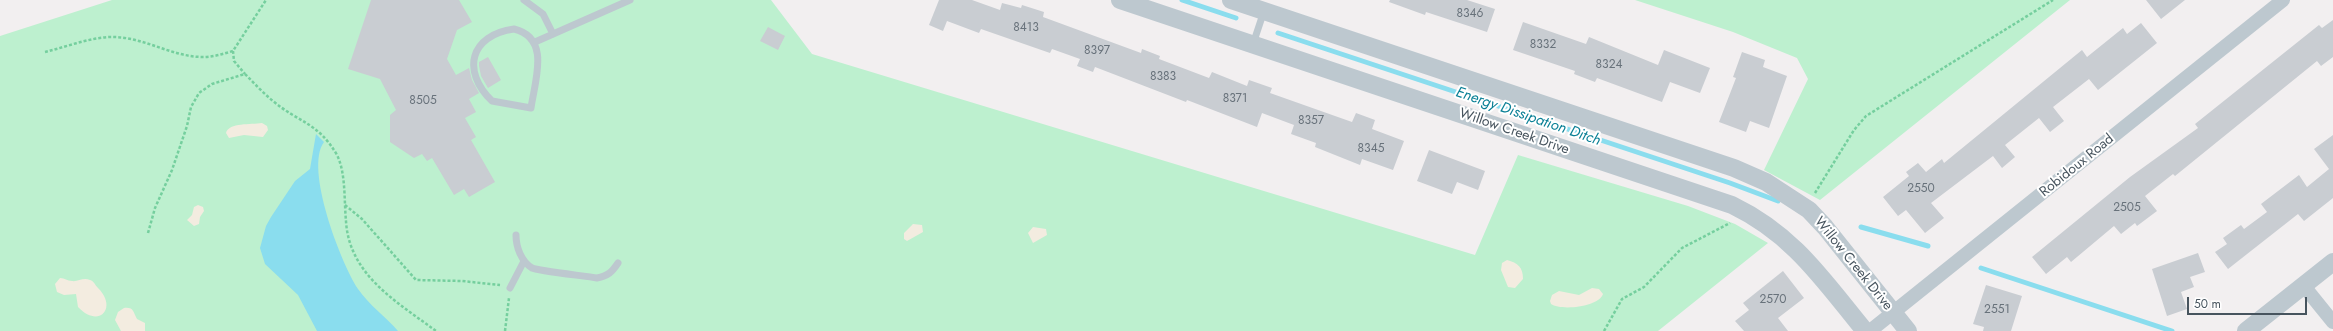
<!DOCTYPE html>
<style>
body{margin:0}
#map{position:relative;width:2333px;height:331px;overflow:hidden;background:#f2eff0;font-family:Jost,sans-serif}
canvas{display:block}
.scale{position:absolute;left:2187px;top:297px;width:120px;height:18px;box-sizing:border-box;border:2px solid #47545e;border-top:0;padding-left:5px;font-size:12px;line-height:14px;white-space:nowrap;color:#47545e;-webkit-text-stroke:3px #fff;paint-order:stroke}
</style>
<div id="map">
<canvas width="2333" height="331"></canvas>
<div class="scale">50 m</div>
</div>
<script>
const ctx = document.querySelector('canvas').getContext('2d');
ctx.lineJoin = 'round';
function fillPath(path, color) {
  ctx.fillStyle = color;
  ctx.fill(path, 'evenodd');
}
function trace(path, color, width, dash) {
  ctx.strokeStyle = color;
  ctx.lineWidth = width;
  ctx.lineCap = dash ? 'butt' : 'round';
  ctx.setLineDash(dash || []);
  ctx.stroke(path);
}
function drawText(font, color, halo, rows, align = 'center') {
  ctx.font = font + ' Jost,sans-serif';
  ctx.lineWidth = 4;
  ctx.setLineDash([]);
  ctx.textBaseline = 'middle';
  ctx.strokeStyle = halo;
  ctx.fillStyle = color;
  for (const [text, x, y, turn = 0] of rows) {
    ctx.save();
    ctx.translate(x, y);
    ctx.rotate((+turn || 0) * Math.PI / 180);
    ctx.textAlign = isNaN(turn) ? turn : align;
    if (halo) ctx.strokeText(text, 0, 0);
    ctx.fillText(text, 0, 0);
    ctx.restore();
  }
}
fillPath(new Path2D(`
 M112,0H771L812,54L1475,255L1518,155L1688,206L1735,224L1768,243L1658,331H0V36Z
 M1635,0H2070L1820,200L1764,170L1808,79L1797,58L1733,32Z`), '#bdf0cf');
fillPath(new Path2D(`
 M262,123L267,126L268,130L263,137L244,135L229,138L226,133C229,122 251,125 262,123Z
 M198,205L203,207L204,211L200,217L199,224L194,226L187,220L192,215L194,207Z
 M913,224L922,225L923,232L907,241L904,239V233Z
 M1033,227L1046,229L1047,235L1033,243L1028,233Z
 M1507,260C1518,263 1523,267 1523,279L1515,288L1508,287L1501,270L1502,263Z
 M60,278C65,278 67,281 72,281C78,282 83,277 90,280C94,281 95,285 98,288C118,308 99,329 78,307L76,294L64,295L57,292L55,284Z
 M1592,288L1599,289L1603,294C1599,307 1561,311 1551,304L1550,301L1552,295L1559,291L1579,295Z
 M124,308C134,307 133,312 137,319L145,323V331H121L115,320L118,312Z`), '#f3ece0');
fillPath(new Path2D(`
 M316,134L324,142C304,168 341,263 358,289C369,305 386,317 398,331H317L298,295L265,264L260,248L266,226L271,217L295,181L310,169Z`), '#8addee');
trace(new Path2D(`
 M1182,0L1236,18
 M1278,33L1730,183L1778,201
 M1861,227L1928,246
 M1981,268L2172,331`), '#8addee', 5);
fillPath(new Path2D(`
 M371,0H459L472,22L457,30L447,59L456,75L469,68L472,80L479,93L469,99L476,112L465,118L476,137L471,140L495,182L469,197L464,189L454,195L432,158L427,161L422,154L414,158L390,142V115L396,110L380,79L348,69Z
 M939,0H972L1000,10L1002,3L1021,8L1022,5L1044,12L1043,17L1141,53L1142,49L1160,56L1159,59L1209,78L1212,72L1247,86L1249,80L1272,88L1270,93L1352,122L1356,113L1375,120L1372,129L1404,141L1393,170L1362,159L1360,165L1315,147L1316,143L1291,134L1294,125L1262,113L1257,127L1187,100L1186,102L1095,67L1093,72L1077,66L1080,59L1052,49L1050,53L981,29L979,33L947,21L943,31L929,25Z
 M1390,0H1467L1495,9L1487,32L1426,12L1425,15L1389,2Z
 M2146,0H2185L2161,19Z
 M2333,20V57L2321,66L2317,61L2175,176L2173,174L2145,196L2157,211L2137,226L2135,223L2121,234L2114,226L2071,262L2067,257L2046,274L2032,257L2130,177L2198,128L2195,124L2319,25L2322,28Z
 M1523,22L1586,44L1589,37L1658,65L1664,50L1710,68L1700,93L1670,82L1662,102L1597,78L1595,82L1574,74L1575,71L1513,50Z
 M2141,23L2157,43L2098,90L2089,79L2053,107L2064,121L2050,132L2039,118L2005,145L2015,157L2002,168L1993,156L1931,203L1944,218L1925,233L1906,210L1898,216L1883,197L1909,176L1906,172L1918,163L1926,172L1942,159L1944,163L2082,50L2087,57L2123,28L2127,34Z
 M768,27L785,36L778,50L760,41Z
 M1742,52L1765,60L1763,67L1787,76L1769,128L1750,121L1746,132L1719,122L1736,78L1733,77Z
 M488,57L501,80L488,88L481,76L479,66V62Z
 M2333,135V198L2304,221L2298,214L2228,269L2215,252L2227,244L2223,238L2241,225L2244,229L2267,212L2261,204L2299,175L2307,187L2329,169L2314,149Z
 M1429,150L1485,171L1478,190L1457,182L1452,194L1417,181Z
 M2198,253L2205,272L2190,277L2194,287L2181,292L2187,309L2167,316L2152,269Z
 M1783,271L1804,298L1778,318L1788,331H1744L1735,321L1749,310L1743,303Z
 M1986,285L2022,296L2011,331H1983L1984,327L1973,324Z`), '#c9cdd2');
trace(new Path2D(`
 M233,51L234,61L245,74
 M45,52C66,47 88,38 110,37C143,36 171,57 203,57C213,57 223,54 233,51L266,0
 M1815,193L1854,130L1866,116L2053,0
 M345,205L362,219L416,280L462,281L500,285
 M148,233L155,208L172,170L187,126L191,107L199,93L212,84L245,74C254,83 263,93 273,101C299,123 318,122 337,155C346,173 344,201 346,221C349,275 397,302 436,331
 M505,331L509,298
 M1604,331L1622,299L1644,287L1682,248L1730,223`), '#75cf9e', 2.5, [3, 2]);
trace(new Path2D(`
 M524,0L543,14L553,34
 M514,29C551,38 535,80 531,108L492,101C461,71 470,35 514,29Z
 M535,42L630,0
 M1253,44L1264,11
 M516,235C516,247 521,261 532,268C538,271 586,276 597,278C608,276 612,272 618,263
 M510,288L524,261`), '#bdc8cf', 7);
trace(new Path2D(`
 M2303,285L2333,322
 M1870,331L2283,0`), '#bdc8cf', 14);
trace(new Path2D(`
 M1120,0L1732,205C1794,235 1823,280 1865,331
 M1231,0L1734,168L1766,182L1809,210L1825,227L1908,331
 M2246,331L2333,262`), '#bdc8cf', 18);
drawText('12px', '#68727b', null, [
 ["8346",1470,14],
 ["8413",1026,28],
 ["8332",1543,45],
 ["8397",1097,51],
 ["8324",1609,65],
 ["8383",1163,77],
 ["8371",1235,99],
 ["8505",423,101],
 ["8357",1311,121],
 ["8345",1371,149],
 ["2550",1921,189],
 ["2505",2127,208],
 ["2570",1773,300],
 ["2551",1997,310]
]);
drawText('14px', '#47545e', '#fff', [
 ["Willow Creek Drive",1514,132,19],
 ["Robidoux Road",2077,166,-39],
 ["Willow Creek Drive",1853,264,51]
]);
drawText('italic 15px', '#0b8096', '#fff', [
 ["Energy Dissipation Ditch",1528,117,19]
]);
</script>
